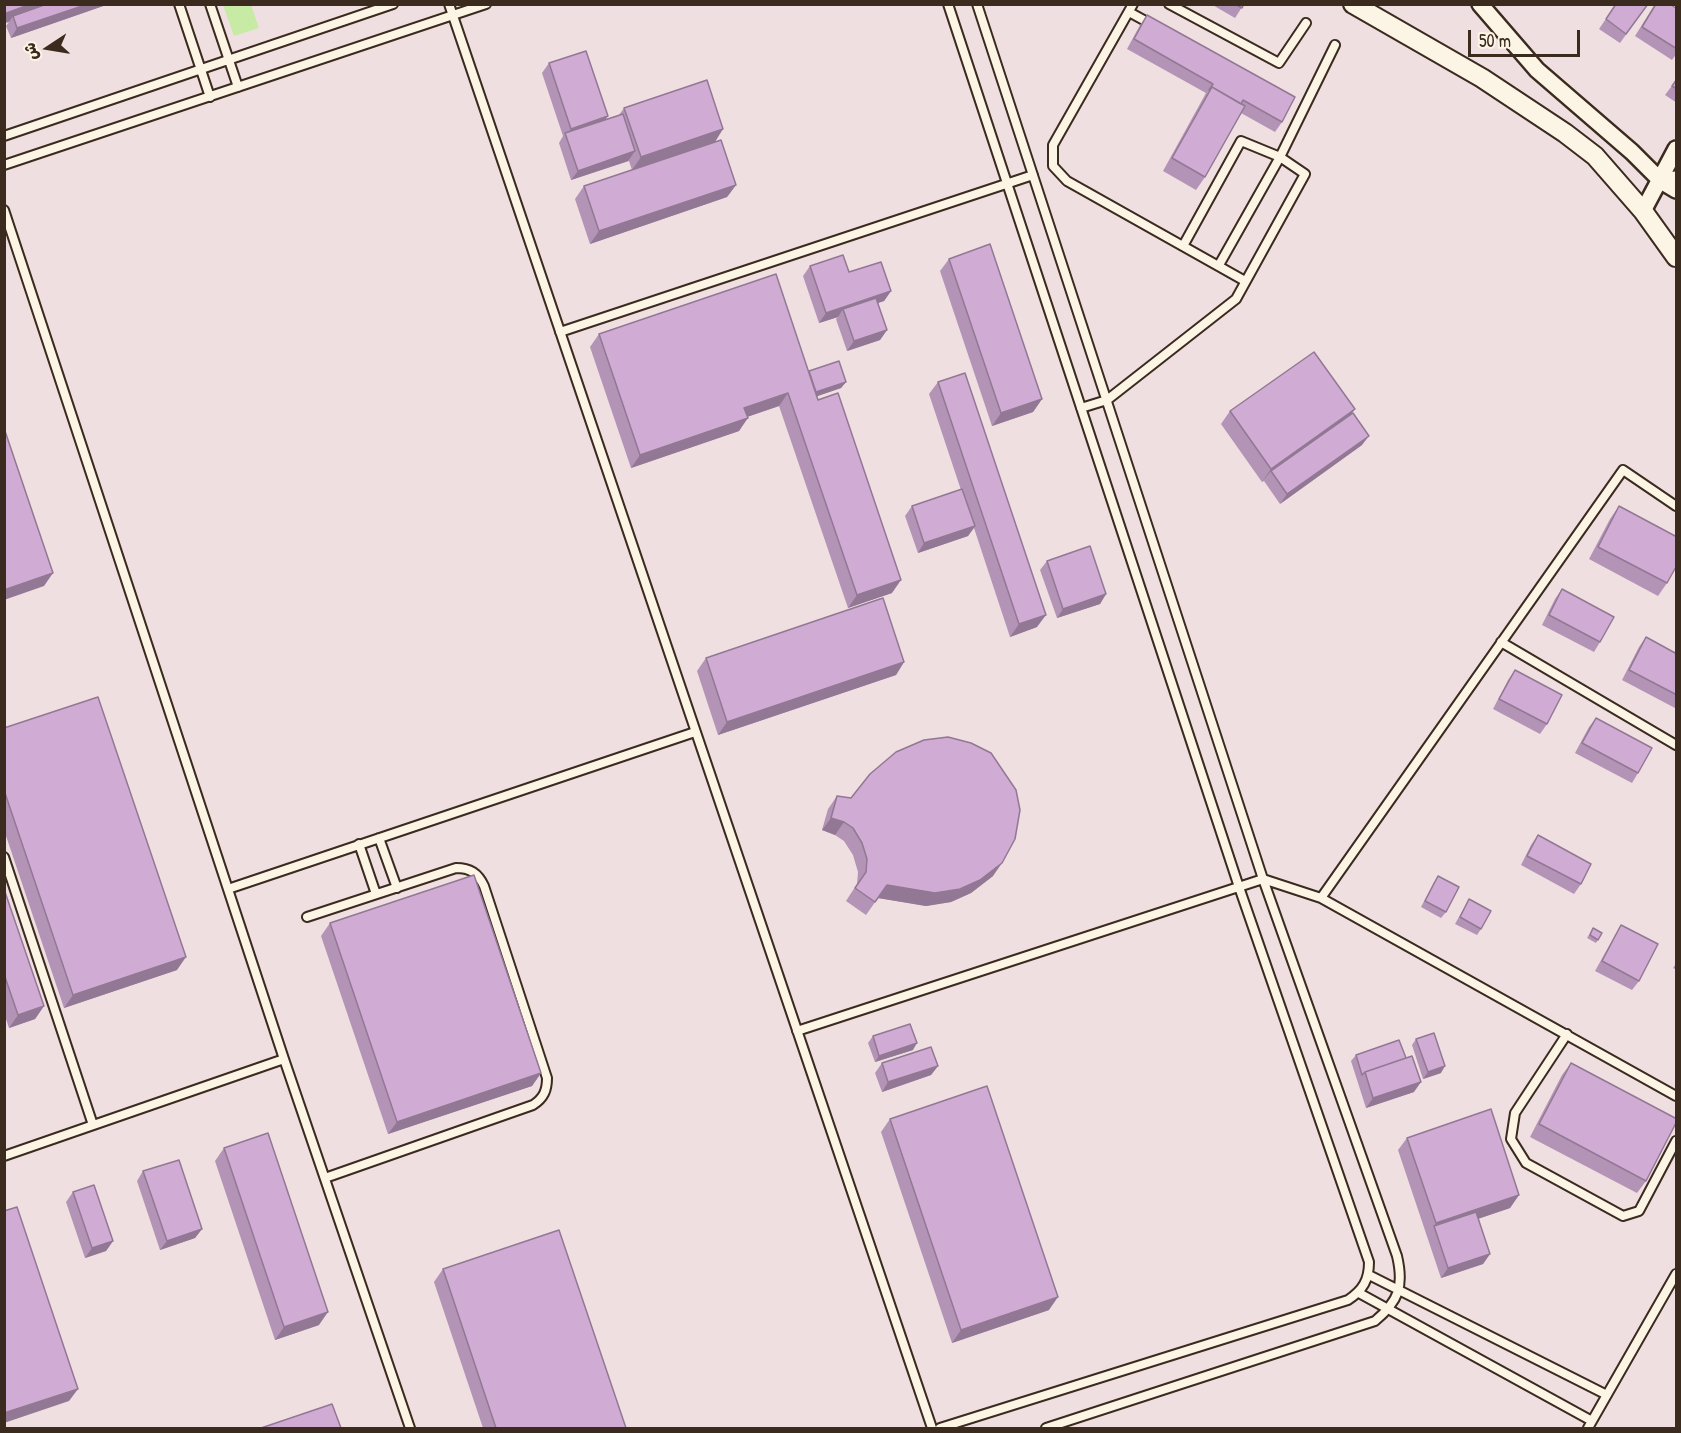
<!DOCTYPE html>
<meta charset="utf-8">
<style>
body{margin:0}
#map{position:relative;width:1681px;height:1433px;overflow:hidden;background:#efdfe0;font-family:"Patrick Hand","Playpen Sans Arabic",sans-serif}
canvas{display:block}
.frame{position:absolute;inset:0;border:6px solid #3b2a1e;pointer-events:none}
.north{position:absolute;left:18px;top:18px;width:60px;height:60px;-webkit-text-stroke:4px #fcf5e5;paint-order:stroke;rotate:258deg;font-size:16px;font-weight:700;line-height:24px;text-align:center;color:#3b2a1e}
.north::after{content:'';display:block;margin:auto;width:21px;height:27px;background:#3b2a1e;clip-path:polygon(50% 0,100% 100%,50% 72%,0 100%)}
.scale{position:absolute;left:1468px;top:30px;width:112px;height:27px;box-sizing:border-box;border:3px solid #3b2a1e;border-top:0;padding-left:8px;font-size:18px;line-height:21px;white-space:nowrap;color:#3b2a1e;-webkit-text-stroke:4px #fcf5e5;paint-order:stroke}
</style>
<div id="map">
<canvas width="1681" height="1433"></canvas>
<div class="frame"></div>
<div class="north">ش</div>
<div class="scale">50 m</div>
</div>
<script>
const ctx = document.querySelector('canvas').getContext('2d');
ctx.lineJoin = 'round';
function fillPath(path, color) {
  ctx.fillStyle = color;
  ctx.fill(path, 'evenodd');
}
function trace(path, color, width, dash) {
  ctx.strokeStyle = color;
  ctx.lineWidth = width;
  ctx.lineCap = dash ? 'butt' : 'round';
  ctx.setLineDash(dash || []);
  ctx.stroke(path);
}
fillPath(new Path2D(`
 M223,5H251L259,28L234,36Z`), '#c7eba5');
const service = new Path2D(`
 M179,4L210,97
 M210,4L238,87
 M449,4L932,1428
 M977,4L1263,879L1397,1256C1404,1286 1399,1301 1375,1321L1046,1428
 M1133,4L1053,145V166L1067,181L1245,281
 M1169,4L1279,63L1306,23
 M1129,12L1151,24
 M4,136L393,4
 M4,165L486,4
 M4,210L284,1059L410,1428
 M1219,265L1280,157L1335,45
 M560,332L1033,175
 M1081,408L1107,400L1236,299L1305,174L1280,157L1241,141L1183,246
 M1501,642L1676,745
 M379,838L397,888
 M359,844L376,894
 M4,857L93,1125
 M228,889L695,732
 M1321,898L1623,470L1676,506
 M307,917L456,868C470,868 478,873 484,886L547,1078C547,1090 544,1098 533,1105L325,1178
 M797,1031L1263,879L1321,898L1676,1096
 M1567,1034L1515,1113L1511,1139L1526,1163L1623,1216L1639,1211L1676,1141
 M4,1156L284,1059
 M1369,1275L1607,1395
 M1359,1293L1592,1421
 M940,1428L1348,1300C1363,1290 1369,1280 1369,1262L1239,887L948,4
 M1588,1428L1676,1274`);
const minor = new Path2D(`
 M1480,4L1537,70L1632,152L1661,181
 M1676,4V5
 M1676,179L1661,181L1676,190
 M1643,211L1676,149`);
const tertiary = new Path2D(`
 M1353,4L1482,78L1565,133L1595,156L1643,211L1676,257`);
trace(service, '#3b2a1e', 12);
trace(minor, '#3b2a1e', 20);
trace(tertiary, '#3b2a1e', 22);
trace(service, '#fcf5e5', 8);
trace(minor, '#fcf5e5', 15);
trace(tertiary, '#fcf5e5', 18);
fillPath(new Path2D(`
 M4,4H109L11,38L6,26L9,22L4,23Z
 M1211,4H1244L1235,18Z
 M1616,4H1648L1620,43L1599,29Z
 M1655,4L1674,8L1677,9V53L1672,60L1635,36Z
 M1147,15L1282,122L1275,132L1241,113L1205,177L1196,190L1163,171L1206,93L1127,49L1140,25Z
 M549,63L606,119L619,115L624,108L715,142L736,185L727,197L590,244L575,199L584,186L632,170L629,161L571,180L559,143L563,136L542,73Z
 M1677,79V103L1665,95Z
 M949,259L1042,399L1033,412L992,426L940,271Z
 M810,266L849,272L891,291L884,301L878,303L887,330L880,340L847,351L836,319L838,317L819,323L803,276Z
 M599,334L809,372L846,382L841,388L817,396L892,593L848,608L779,406L747,417L739,431L631,468L590,347Z
 M938,382L1037,627L1010,637L974,528L968,536L918,553L905,516L912,506L961,490L929,394Z
 M1230,411L1353,413L1362,445L1280,504L1264,481L1262,482L1221,424Z
 M1619,506L1667,583L1658,596L1589,559L1610,519Z
 M1047,561L1106,594L1100,604L1057,618L1040,570Z
 M1562,589L1600,642L1594,652L1542,625L1555,599Z
 M1646,637L1677,654V706L1675,708L1622,680L1639,647Z
 M706,658L904,662L896,675L718,735L697,671Z
 M1515,670L1547,724L1540,734L1493,709L1508,680Z
 M1596,718L1638,773L1632,783L1575,753L1589,727Z
 M4,728L177,970L64,1008L4,830Z
 M837,796L993,876L971,893L951,902L926,906L878,898L866,915L846,901L857,884L858,872L853,855L844,841L835,835L822,830L828,809Z
 M1538,835L1581,884L1574,894L1521,865L1531,845Z
 M1438,876L1446,912L1441,918L1421,907L1434,882Z
 M4,889L44,1006L35,1019L9,1028L4,1013Z
 M1469,899L1481,929L1477,935L1455,924Z
 M330,923L541,1073L532,1086L388,1134L321,936Z
 M1621,925L1639,981L1632,990L1595,971L1615,935Z
 M1593,928L1602,933L1596,943L1587,938Z
 M1677,962V970L1673,968Z
 M873,1036L913,1050L875,1062L868,1043Z
 M1416,1039L1441,1073L1423,1079L1412,1045Z
 M1356,1055L1414,1092L1366,1108L1351,1061Z
 M882,1063L938,1066L931,1075L882,1092L875,1073Z
 M1571,1063L1646,1181L1637,1193L1530,1137L1562,1075Z
 M890,1119L1049,1310L952,1343L881,1132Z
 M1407,1138L1519,1195L1510,1208L1478,1219L1490,1254L1483,1264L1441,1278L1398,1150Z
 M224,1148L319,1325L275,1340L215,1161Z
 M143,1171L202,1229L195,1238L160,1250L137,1181Z
 M73,1192L113,1241L106,1251L85,1258L66,1202Z
 M443,1269L626,1428H483L434,1282Z`), '#b393b6');
fillPath(new Path2D(`
 M31,4H60L13,16L9,22L4,23V14Z
 M88,4H109L11,38L17,28Z
 M608,116L601,126L566,136L571,129Z
 M723,129L715,142L632,170L641,157Z
 M635,151L628,161L571,180L578,171Z
 M736,185L727,197L590,244L599,231Z
 M891,291L884,301L845,314L843,309L838,317L819,323L826,313Z
 M887,330L880,340L847,351L854,341Z
 M846,382L841,388L812,398L816,392Z
 M788,393L779,406L735,421L744,408Z
 M1042,399L1033,412L992,426L1001,413Z
 M1355,409L1346,422L1271,471L1262,482L1271,469Z
 M748,418L739,431L631,468L640,455Z
 M1369,436L1362,445L1280,504L1287,494Z
 M975,526L968,536L918,553L924,543Z
 M53,573L44,586L4,600V590Z
 M901,580L892,593L848,608L857,595Z
 M1106,594L1100,604L1057,618L1063,609Z
 M1046,615L1037,627L1010,637L1019,624Z
 M904,662L896,675L718,735L727,722Z
 M831,818L844,822L835,835L822,830Z
 M1002,863L993,876L971,893L951,902L926,906L878,898L887,885Z
 M186,957L177,970L64,1008L73,995Z
 M44,1006L35,1019L9,1028L18,1015Z
 M917,1043L913,1050L875,1062L879,1056Z
 M938,1066L931,1075L882,1092L888,1082Z
 M1445,1066L1441,1073L1423,1079L1428,1072Z
 M541,1073L532,1086L388,1134L397,1122Z
 M1421,1082L1414,1092L1366,1108L1373,1098Z
 M1519,1195L1510,1208L1436,1233L1434,1226L1436,1223Z
 M202,1229L195,1238L160,1250L167,1241Z
 M113,1241L106,1251L85,1258L92,1248Z
 M1490,1254L1483,1264L1441,1278L1448,1268Z
 M1058,1297L1049,1310L952,1343L961,1330Z
 M328,1312L319,1325L275,1340L284,1327Z
 M78,1389L69,1401L4,1423V1413Z`), '#927894');
const building = new Path2D(`
 M4,4H31L4,14Z
 M47,4H88L17,28L13,16Z
 M1235,4H1244L1242,8Z
 M1616,4H1648L1626,34L1606,19Z
 M1656,4H1670L1677,9V49L1642,27Z
 M1147,15L1295,97L1282,122L1243,100L1241,104L1212,87L1209,90L1213,84L1134,39Z
 M586,51L608,116L571,129L549,63Z
 M1677,79V89L1672,86Z
 M707,80L723,129L641,157L624,108Z
 M1212,87L1245,106L1205,177L1172,158Z
 M623,114L635,151L578,171L565,133Z
 M721,140L736,185L599,231L584,186Z
 M990,244L1042,399L1001,413L949,259Z
 M843,255L849,272L881,262L891,291L826,313L810,266Z
 M776,274L818,400L838,393L901,580L857,595L788,393L744,408L748,418L640,455L599,334Z
 M876,298L887,330L854,341L843,309Z
 M1314,352L1355,409L1271,469L1230,411Z
 M839,361L846,382L816,392L809,371Z
 M965,373L1046,615L1019,624L938,382Z
 M1353,413L1369,436L1287,494L1271,471Z
 M4,428L53,573L4,590Z
 M962,489L975,526L924,543L912,506Z
 M1619,506L1677,537V565L1667,583L1598,547Z
 M1090,546L1106,594L1063,609L1047,561Z
 M1562,589L1614,617L1600,642L1549,615Z
 M883,598L904,662L727,722L706,658Z
 M1646,637L1677,654V695L1629,670Z
 M1515,670L1562,695L1547,724L1499,699Z
 M98,697L186,957L73,995L4,790V728Z
 M1596,718L1652,748L1638,773L1582,743Z
 M948,737L971,743L991,753L1016,790L1020,810L1015,839L1002,863L980,880L960,889L935,893L887,885L875,902L855,888L866,872L867,859L862,843L853,828L844,822L831,818L837,796L851,798L870,774L896,752L924,740Z
 M1538,835L1591,864L1581,884L1527,856Z
 M474,875L541,1073L397,1122L330,923Z
 M1438,876L1459,887L1446,912L1425,901Z
 M4,889L44,1006L18,1015L4,974Z
 M1469,899L1491,911L1481,929L1460,917Z
 M1621,925L1658,944L1639,981L1602,961Z
 M1593,928L1602,933L1598,940L1590,935Z
 M910,1024L917,1043L879,1056L873,1036Z
 M1434,1033L1445,1066L1428,1072L1416,1039Z
 M1399,1040L1406,1058L1365,1072L1362,1075L1356,1055Z
 M931,1047L938,1066L888,1082L882,1063Z
 M1412,1056L1421,1082L1373,1098L1365,1072Z
 M1571,1063L1677,1119V1121L1646,1181L1539,1124Z
 M987,1086L1058,1297L961,1330L890,1119Z
 M1491,1109L1519,1195L1436,1223L1407,1138Z
 M268,1133L328,1312L284,1327L224,1148Z
 M179,1160L202,1229L167,1241L143,1171Z
 M94,1185L113,1241L92,1248L73,1192Z
 M17,1207L78,1389L4,1413V1211Z
 M1476,1212L1490,1254L1448,1268L1434,1226Z
 M559,1230L626,1428H496L443,1269Z
 M332,1404L341,1428H261Z`);
fillPath(building, '#d0abd4');
trace(building, '#927894', 1.5);
</script>
